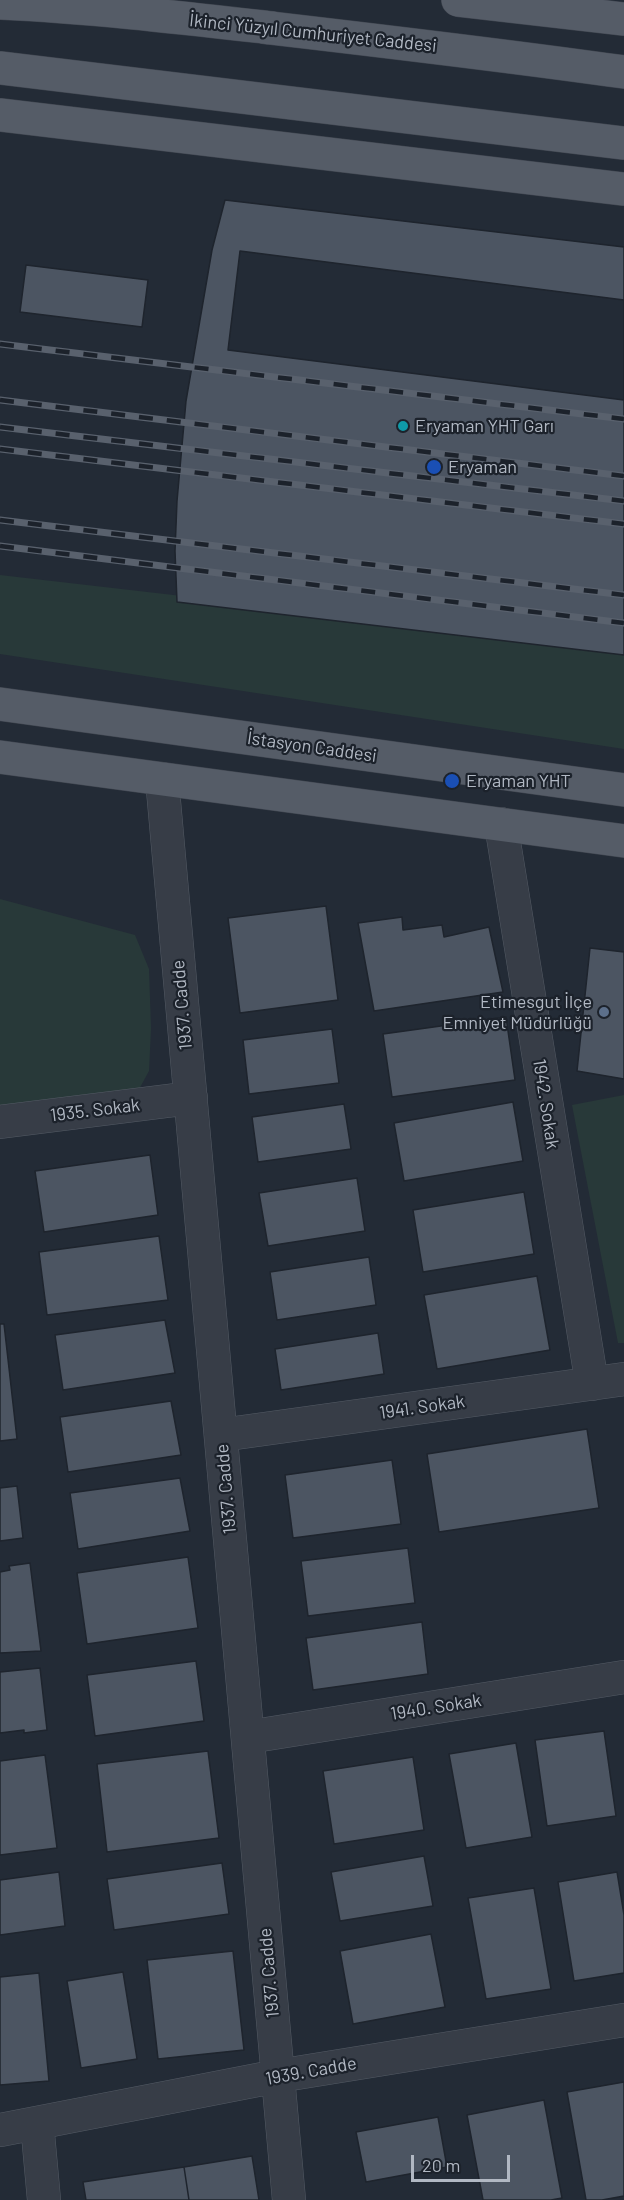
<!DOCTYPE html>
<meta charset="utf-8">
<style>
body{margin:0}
#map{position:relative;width:624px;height:2200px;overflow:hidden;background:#232b36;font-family:Barlow,sans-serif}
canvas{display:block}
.scale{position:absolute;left:411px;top:2155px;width:99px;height:27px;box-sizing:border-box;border:3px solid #b1b8c3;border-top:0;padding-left:8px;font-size:18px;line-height:21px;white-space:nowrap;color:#b1b8c3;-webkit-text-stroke:4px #1c222b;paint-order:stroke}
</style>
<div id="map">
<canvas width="624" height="2200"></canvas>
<div class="scale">20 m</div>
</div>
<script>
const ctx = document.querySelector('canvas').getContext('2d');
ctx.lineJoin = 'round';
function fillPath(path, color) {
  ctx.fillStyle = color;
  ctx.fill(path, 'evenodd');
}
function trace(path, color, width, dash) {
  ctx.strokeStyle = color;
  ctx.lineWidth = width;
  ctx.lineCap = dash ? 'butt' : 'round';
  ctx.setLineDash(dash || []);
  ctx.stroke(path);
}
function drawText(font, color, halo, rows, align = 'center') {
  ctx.font = font + ' Barlow,sans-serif';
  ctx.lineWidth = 4.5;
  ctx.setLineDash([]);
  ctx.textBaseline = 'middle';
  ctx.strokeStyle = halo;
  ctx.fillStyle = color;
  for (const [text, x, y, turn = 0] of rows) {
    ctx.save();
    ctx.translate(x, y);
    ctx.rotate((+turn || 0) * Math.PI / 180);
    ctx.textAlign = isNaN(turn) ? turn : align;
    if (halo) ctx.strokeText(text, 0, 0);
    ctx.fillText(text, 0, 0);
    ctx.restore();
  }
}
fillPath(new Path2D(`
 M0,575L624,647V749L0,654Z
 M0,899L135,935L149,969L151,1028L149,1071L137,1093L0,1110Z
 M624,1095V1343H618L572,1105Z`), '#283939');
const building = new Path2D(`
 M225,200L624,247V655L177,602L175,551L177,501L186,401L212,250Z
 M240,251L624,300V400L228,350Z
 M26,265L148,280L142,327L20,312Z
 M326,906L338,1000L240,1013L228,918Z
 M402,917L403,930L442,925L444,937L489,927L503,992L374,1011L358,923Z
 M590,948L624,952V1079L577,1071Z
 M506,1017L515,1080L392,1097L383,1034Z
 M332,1029L339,1083L249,1094L243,1040Z
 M513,1102L523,1161L404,1181L394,1123Z
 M344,1104L351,1149L258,1162L252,1117Z
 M150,1155L158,1215L44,1232L35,1171Z
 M357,1178L365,1231L268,1246L259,1193Z
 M524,1192L534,1254L423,1272L413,1210Z
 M159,1236L168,1300L47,1315L39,1252Z
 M369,1257L376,1305L277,1320L270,1272Z
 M537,1276L550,1350L437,1369L424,1295Z
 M165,1320L175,1373L63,1390L55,1335Z
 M0,1324H4L17,1439L0,1441Z
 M378,1333L384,1374L281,1390L275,1349Z
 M171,1401L181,1455L68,1472L60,1417Z
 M587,1429L599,1508L439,1532L427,1454Z
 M392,1460L401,1524L293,1538L285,1475Z
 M180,1478L190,1531L78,1549L70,1493Z
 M17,1486L23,1538L0,1541V1488Z
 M408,1548L415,1603L308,1616L301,1561Z
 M188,1557L198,1628L87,1644L77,1573Z
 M30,1563L41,1651L0,1653V1572L10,1570L9,1566Z
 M422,1622L428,1674L313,1690L306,1638Z
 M196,1661L204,1721L95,1736L87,1675Z
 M40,1668L47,1730L24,1733V1730L0,1733V1672Z
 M604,1731L616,1816L547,1826L535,1740Z
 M516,1743L532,1837L466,1848L449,1754Z
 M208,1751L219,1838L107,1852L97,1764Z
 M45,1755L57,1848L0,1855V1761Z
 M413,1757L424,1830L334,1844L323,1771Z
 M424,1856L433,1906L340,1921L331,1872Z
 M222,1863L229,1914L114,1930L107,1879Z
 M59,1872L65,1926L0,1935V1880Z
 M617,1872L624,1915V1973L574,1981L558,1882Z
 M534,1888L551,1989L486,1999L468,1898Z
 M431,1934L445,2007L353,2024L340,1951Z
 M233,1951L244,2050L158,2059L147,1960Z
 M123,1972L137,2059L81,2068L67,1981Z
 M39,1973L49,2081L0,2085V1977Z
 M624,2082V2196L602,2200H586L567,2092Z
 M544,2100L562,2198L551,2200H483L467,2115Z
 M438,2117L447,2167L366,2182L356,2132Z
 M252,2156L259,2200H189L184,2167Z
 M184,2167L189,2200H86L83,2182Z`);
fillPath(building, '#4c5562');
trace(building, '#1e242d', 1.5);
const minor = new Path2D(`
 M162,779L289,2200
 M501,824L592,1384
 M0,1122L191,1098
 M221,1435L624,1379
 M248,1737L624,1677
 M37,2123L44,2200
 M0,2130L278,2076L624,2020`);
const major = new Path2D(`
 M458,0L624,19
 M0,3C88,7 175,17 263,27C383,41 504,55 624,72
 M0,68L624,143
 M0,115L624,189
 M0,704L624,790
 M0,757L624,841`);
trace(minor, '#545b65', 34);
trace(major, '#404650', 34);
trace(minor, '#373d47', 33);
trace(major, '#555c67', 33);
const rail = new Path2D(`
 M0,344L624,419
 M0,400L624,476
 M0,427L624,501
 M0,449L624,524
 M0,520L624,595
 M0,546L624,623`);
trace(rail, '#59616d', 7);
trace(rail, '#1c222b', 4.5, [14]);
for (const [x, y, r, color] of [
 [403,426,6,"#0f9aa8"],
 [434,467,8,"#1a4fb4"],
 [452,781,8,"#1a4fb4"],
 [604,1012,6,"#5c6f8a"]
]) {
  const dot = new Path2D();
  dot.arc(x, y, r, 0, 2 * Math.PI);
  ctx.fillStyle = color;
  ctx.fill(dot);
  trace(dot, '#1c222b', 2);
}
drawText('18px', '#b1b8c3', '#1c222b', [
 ["İkinci Yüzyıl Cumhuriyet Caddesi",313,33,6],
 ["İstasyon Caddesi",312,747,8],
 ["1937. Cadde",182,1005,-95],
 ["1942. Sokak",546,1104,81],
 ["1935. Sokak",95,1110,-7],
 ["1941. Sokak",422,1407,-8],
 ["1937. Cadde",226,1489,-95],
 ["1940. Sokak",436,1707,-9],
 ["1937. Cadde",269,1973,-95],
 ["1939. Cadde",311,2071,-10]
]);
drawText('18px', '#b1b8c3', '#1c222b', [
 ["Eryaman YHT Garı",415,426],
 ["Eryaman",448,467],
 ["Eryaman YHT",466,781],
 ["Etimesgut İlçe",592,1002,"right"],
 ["Emniyet Müdürlüğü",592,1023,"right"]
], 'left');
</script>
